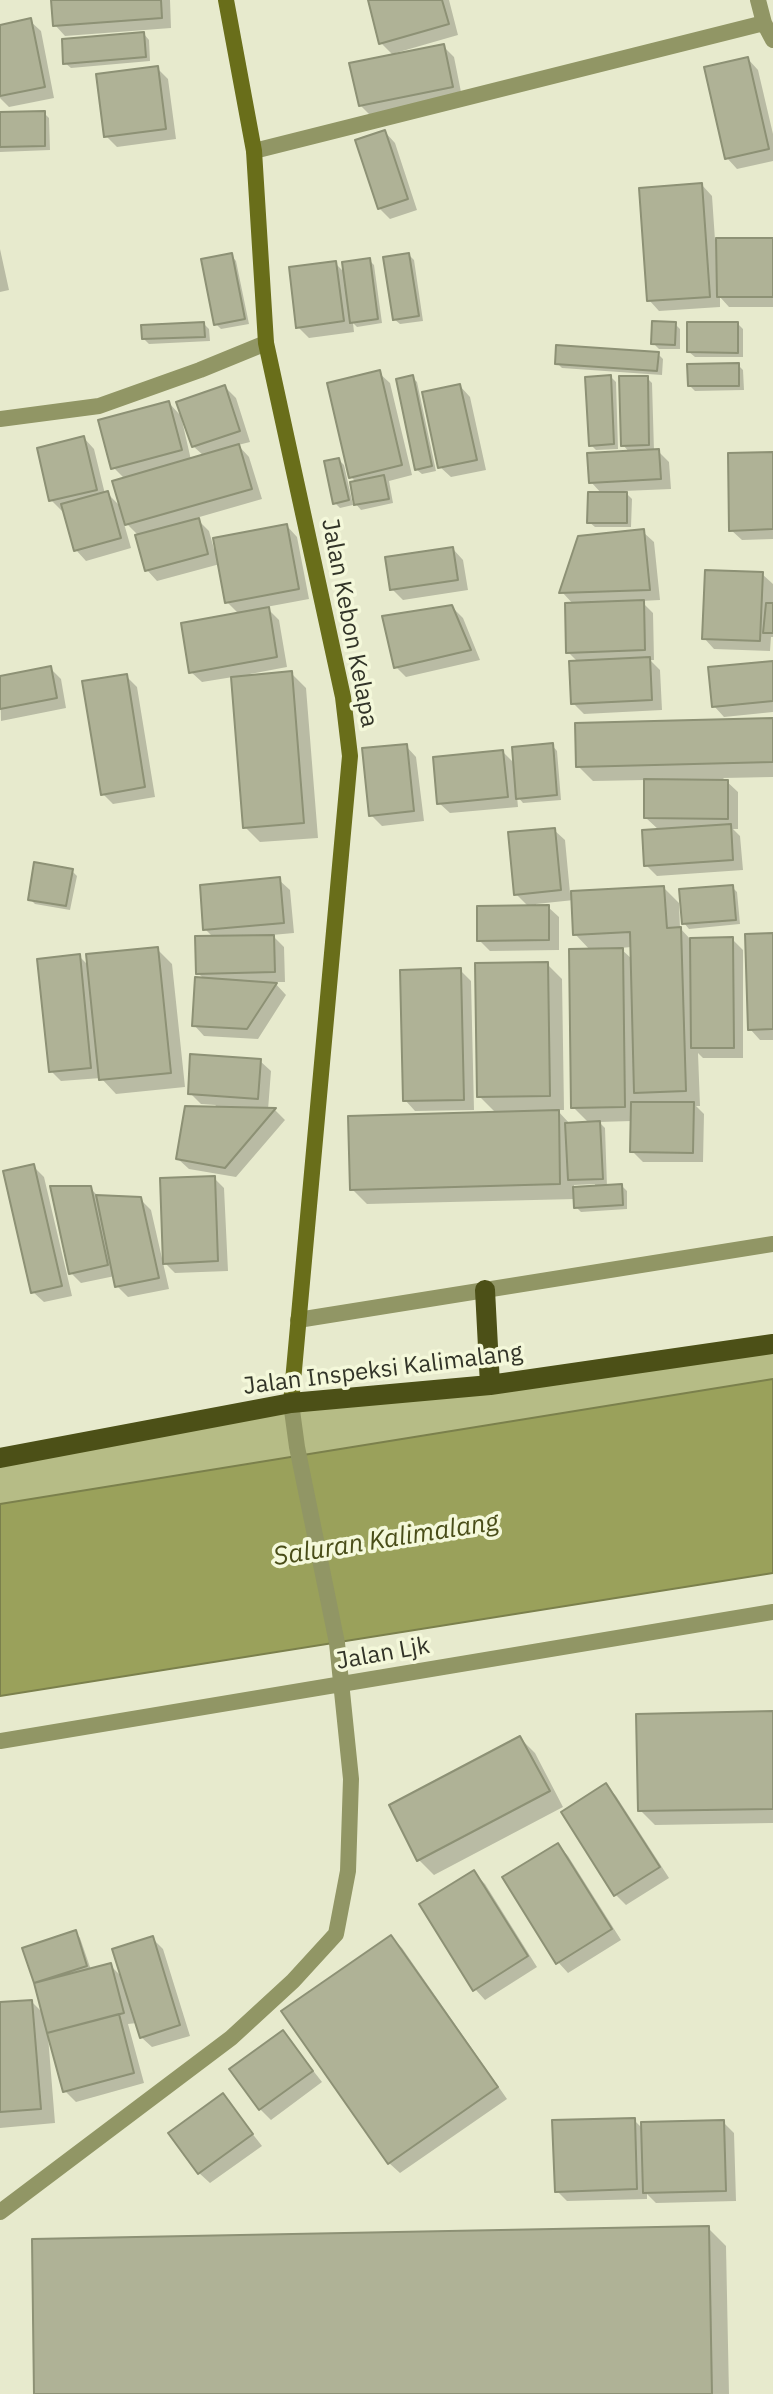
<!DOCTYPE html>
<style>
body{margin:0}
canvas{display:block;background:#e7eacd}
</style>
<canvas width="773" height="2394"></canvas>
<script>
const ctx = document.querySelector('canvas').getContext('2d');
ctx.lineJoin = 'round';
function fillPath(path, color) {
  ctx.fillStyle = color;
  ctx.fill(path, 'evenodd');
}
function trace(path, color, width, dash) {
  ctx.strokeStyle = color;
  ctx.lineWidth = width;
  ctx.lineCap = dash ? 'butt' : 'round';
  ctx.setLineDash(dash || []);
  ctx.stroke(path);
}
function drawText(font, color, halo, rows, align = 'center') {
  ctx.font = font + ' "IBM Plex Sans",sans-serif';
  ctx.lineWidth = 7;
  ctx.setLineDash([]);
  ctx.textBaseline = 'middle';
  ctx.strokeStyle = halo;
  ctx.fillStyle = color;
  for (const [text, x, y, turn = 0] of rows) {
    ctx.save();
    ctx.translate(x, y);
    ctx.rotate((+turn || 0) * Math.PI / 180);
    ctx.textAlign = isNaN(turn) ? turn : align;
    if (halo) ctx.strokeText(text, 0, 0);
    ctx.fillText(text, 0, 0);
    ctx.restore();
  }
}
fillPath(new Path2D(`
 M773,1344V1379L0,1504V1458L291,1403Z`), '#b6bc86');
const water = new Path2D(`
 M773,1379V1573L0,1696V1504Z`);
fillPath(water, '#9aa15b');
trace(water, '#7b804c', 2);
fillPath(new Path2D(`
 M53,0H170L171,28L65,36L55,25Z
 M370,0H449L458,35L392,54L381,43Z
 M30,21L41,31L54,98L9,107L0,98V27Z
 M144,34L149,40L150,61L71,68L65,63Z
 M443,46L454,57L462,97L371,116L360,105Z
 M748,59L758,70L773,134V161L737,169L727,158Z
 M157,68L168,79L176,139L117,147L106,136Z
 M44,113L49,118L50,150L0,152V114Z
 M385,132L395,143L417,210L390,219L379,208Z
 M702,185L712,196L715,240H773V307H729L720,297V307L659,311L649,300Z
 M0,249L9,290L0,292Z
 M231,255L236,261L249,324L221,329L216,324Z
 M409,255L414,260L423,321L400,324L394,319Z
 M369,260L374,265L382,323L357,327L353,323L354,332L309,338L298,327L335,263L345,273Z
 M204,324L209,329L210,341L149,344L144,339Z
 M675,324L680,329V349H659L654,344Z
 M738,324L743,329V357H695L689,352Z
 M658,354L663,359L662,375L562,368L557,363Z
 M738,365L743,370L744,390L695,391L690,386Z
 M379,373L390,383L412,475L389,481L393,503L361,510L355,503L357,483L351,477Z
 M412,377L417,382L436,471L422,474L416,469Z
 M611,377L616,382L618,449L596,450L591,445Z
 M647,378L652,383L654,451H658L669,462L671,489L624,491L632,499L631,527H595L589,522L602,494L591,482L630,453L623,445Z
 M460,386L470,397L486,470L451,477L440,467Z
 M225,387L236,398L250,442L238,445L249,457L262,499L196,518L209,531L214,549L287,526L297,537L309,599L266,607L279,620L287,667L250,674V677L291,673L306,688L318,838L260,842L245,827L233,677L202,682L191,672L240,615L227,602L220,564L157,581L147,570L137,534L123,520L131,548L86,561L76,550L65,510L62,511L51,500L84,438L94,449L105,494L107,493L122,508L125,479L113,467L169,403L181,416L191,460L204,456L193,446Z
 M773,455V539L742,540L731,530Z
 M339,460L344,465L353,505L340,508L335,503Z
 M643,532L654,542L660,600L641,601L653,613L654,660H650L660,670L662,710L584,714L573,703L579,663L568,652L574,605L562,592Z
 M453,549L463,560L468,590L403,600L392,589Z
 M762,574L773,584V637H771L770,651L714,649L704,638Z
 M452,607L463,618L480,660L406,677L396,667Z
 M773,664V712L724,717L714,706Z
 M50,668L61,679L66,708L1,721L0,678Z
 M126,676L137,687L155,797L113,804L103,794Z
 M773,720V777L723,778L738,792V829H733L740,836L743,870L657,876L646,865L659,830L646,818V780L593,781L578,766Z
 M552,745L557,751L561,800L523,803L517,796L518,807L450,813L439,803L503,752L516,765Z
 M406,746L416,757L424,821L382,826L371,815Z
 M554,830L565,840L570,893L664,888L679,903L680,928L691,940L732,939L743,950V1058H703L698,1053L700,1106H696L704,1114L703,1162H643L632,1151V1121L599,1122L605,1128L607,1187L622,1186L627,1191V1209L581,1212L576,1207V1199L367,1204L352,1189L497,1114L479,1096L547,964L562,979L564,1110H557L571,1125L589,1123L573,1107L591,951L575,934L574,900L536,904V907H548L559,917V950L490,951L479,940L529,907L516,894ZM632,947L633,960L620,948ZM595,1184V1188L574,1189V1185Z
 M72,871L77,876L70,910L35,904L30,899Z
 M279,880L290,890L294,933L272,935L284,947L285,982H274L286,995L258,1039L204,1036L194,1025L204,979L198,973L214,938L205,929Z
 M732,887L737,892L740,924L689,929L684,923Z
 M773,935V1040H760L750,1029Z
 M157,949L172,964L185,1087L116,1094L101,1078L61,1081L51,1071L79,956L90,967Z
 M460,970L471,981L474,1110L415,1111L405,1100Z
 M260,1061L271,1071L268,1110H275L285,1120L236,1177L189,1169L178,1159L216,1105L201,1104L190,1093Z
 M34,1167L44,1177L72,1296L44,1302L33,1292Z
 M214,1178L224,1188L228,1271L175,1273L163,1261Z
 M90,1188L99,1197L140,1199L151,1210L169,1289L128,1297L117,1286L115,1276L81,1283L71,1273Z
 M773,1713V1823L655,1825L640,1810Z
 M520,1738L535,1753L563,1807L434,1875L419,1860Z
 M606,1785L616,1796L669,1878L626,1905L615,1894Z
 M558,1845L568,1856L621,1940L568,1973L558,1962Z
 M474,1873L485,1884L537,1967L485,2000L475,1989Z
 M75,1932L80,1938L91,1970L110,1965L123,1978L152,1938L163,1949L190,2036L152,2047L141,2037L137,2023L128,2024L144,2083L76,2102L65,2091L48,2036L55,2123L0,2128V2004L32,2002L44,2014L25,1949Z
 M391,1937L402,1948L507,2099L400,2173L389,2163Z
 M283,2032L322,2082L271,2120L260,2109Z
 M223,2096L262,2146L210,2183L199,2173Z
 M634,2120L643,2129L723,2122L734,2133L736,2201L656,2203L647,2194V2199L567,2201L557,2191Z
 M708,2228L726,2246L729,2394H36Z`), '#0003');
const building = new Path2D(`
 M51,0H161L162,18L53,26Z
 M368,0H442L449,24L379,44Z
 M31,18L45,87L0,96V25Z
 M144,32L146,57L63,64L62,39Z
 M444,44L453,87L359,106L349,63Z
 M748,57L769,149L725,159L704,67Z
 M158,66L166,129L104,137L96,74Z
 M45,111V146L0,147V112Z
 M385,130L408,199L378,209L355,140Z
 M702,183L710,297L647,301L639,188Z
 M716,238H773V297H717Z
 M232,253L245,319L214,325L201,259Z
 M409,253L419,316L393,320L383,257Z
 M370,258L378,319L350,323L342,262Z
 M336,261L344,321L296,328L289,267Z
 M652,321L676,322L675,345L651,344Z
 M204,322L205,337L142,339L141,325Z
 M687,322H738V353L687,352Z
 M556,345L659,352L657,371L555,364Z
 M739,363V386H688L687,364Z
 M380,370L402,465L349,478L327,383Z
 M413,375L432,466L415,470L396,379Z
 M611,375L614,444L589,446L585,377Z
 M619,376H648L649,445L621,446Z
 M460,384L477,460L438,468L422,392Z
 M225,385L240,431L192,447L176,402Z
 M169,401L182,450L111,469L98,420Z
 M84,436L97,490L49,501L37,448Z
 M239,444L252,489L125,525L112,481Z
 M659,449L661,479L589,483L587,453Z
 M773,452V529L729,531L728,453Z
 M339,458L349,500L333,504L324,461Z
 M384,475L389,499L354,505L350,482Z
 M108,491L121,538L74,551L61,504Z
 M588,492H627V523H587Z
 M199,518L208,554L145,571L135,535Z
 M287,524L299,589L225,603L213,538Z
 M644,529L650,590L559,593L578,536Z
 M453,547L458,580L390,590L385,557Z
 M705,570L763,572L760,641L702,639Z
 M644,600L645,650L566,653L565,603Z
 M766,603H773V633H763Z
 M452,605L471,650L394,668L382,616Z
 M269,607L277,657L189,673L181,623Z
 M650,657L652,700L571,704L569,661Z
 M773,661V701L712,707L708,667Z
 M51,666L57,698L0,709V676Z
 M292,671L304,823L243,828L231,677Z
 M127,674L145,787L101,795L82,681Z
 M773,718V762L576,767L575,723Z
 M553,743L557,795L516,799L512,747Z
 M407,744L414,811L369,816L362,748Z
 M503,750L508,797L437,804L433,757Z
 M644,779L728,780V819L644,818Z
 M731,824L733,860L644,866L642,830Z
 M555,828L561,890L514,895L508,832Z
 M34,862L73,869L66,906L28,900Z
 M280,877L284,923L203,930L200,885Z
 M733,885L736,920L682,924L679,889Z
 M664,886L667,928L681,927L686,1091L634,1093L630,932L573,935L571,891Z
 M549,905V940L477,941V906Z
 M773,933V1029L748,1030L745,934Z
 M274,935L275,972L196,974L195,936Z
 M733,937L734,1048H691L690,938Z
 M158,947L171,1073L99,1080L86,954Z
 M623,948L625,1107L571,1108L569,949Z
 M80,954L91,1068L49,1072L37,959Z
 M548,962L550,1096L477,1097L475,963Z
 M461,968L464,1100L403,1101L400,970Z
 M195,977L277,983L247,1029L192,1026Z
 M190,1054L261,1059L258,1099L188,1094Z
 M631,1102H694L693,1153L630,1152Z
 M185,1106L276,1108L225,1168L176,1159Z
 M559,1110L560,1184L350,1190L348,1116Z
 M600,1121L603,1179L568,1180L565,1123Z
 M34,1164L62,1286L31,1293L3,1171Z
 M215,1176L218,1261L163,1264L160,1178Z
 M622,1184L623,1205L574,1208L573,1187Z
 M50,1186H91L108,1265L69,1274Z
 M96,1195L141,1197L159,1278L115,1287Z
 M773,1711V1809L638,1811L636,1714Z
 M520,1736L550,1791L417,1861L389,1805Z
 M606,1783L660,1867L614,1896L561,1812Z
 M558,1843L612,1929L556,1964L502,1877Z
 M474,1870L528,1956L473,1991L419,1904Z
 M76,1930L87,1966L34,1983L22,1948Z
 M391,1935L498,2087L388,2164L281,2011Z
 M153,1936L180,2025L140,2038L112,1949Z
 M111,1963L124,2013L47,2033L34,1983Z
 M32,2000L41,2109L0,2112V2002Z
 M119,2014L134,2073L63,2092L47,2033Z
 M283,2030L313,2071L259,2110L229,2069Z
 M223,2093L253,2134L198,2174L168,2133Z
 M635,2118L637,2189L555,2192L552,2120Z
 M724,2120L726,2191L643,2193L641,2122Z
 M709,2226L712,2394H34L32,2239Z`);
fillPath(building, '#afb296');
trace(building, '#8d9175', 2);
trace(new Path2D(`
 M758,0L764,23L773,40
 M254,151L764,23
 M0,419L99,406L200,370L266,343
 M298,1320L773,1244
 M0,1741L773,1612
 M0,2212L231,2038L293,1981L336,1934L348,1871L351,1779L337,1643L297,1447L291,1403`), '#919665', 16);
trace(new Path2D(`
 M226,0L254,151L266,343L343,697L350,756L291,1403`), '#696e1a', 16);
trace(new Path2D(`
 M485,1290L490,1385
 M0,1458L291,1403L490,1385L773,1344`), '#4c5017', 20);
drawText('24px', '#323428', '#f4f8da', [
 ["Jalan Kebon Kelapa",349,623,79],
 ["Jalan Inspeksi Kalimalang",383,1370,-7],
 ["Jalan Ljk",383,1654,-10]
]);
drawText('italic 26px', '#494d18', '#f4f8da', [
 ["Saluran Kalimalang",386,1540,-9]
]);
</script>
